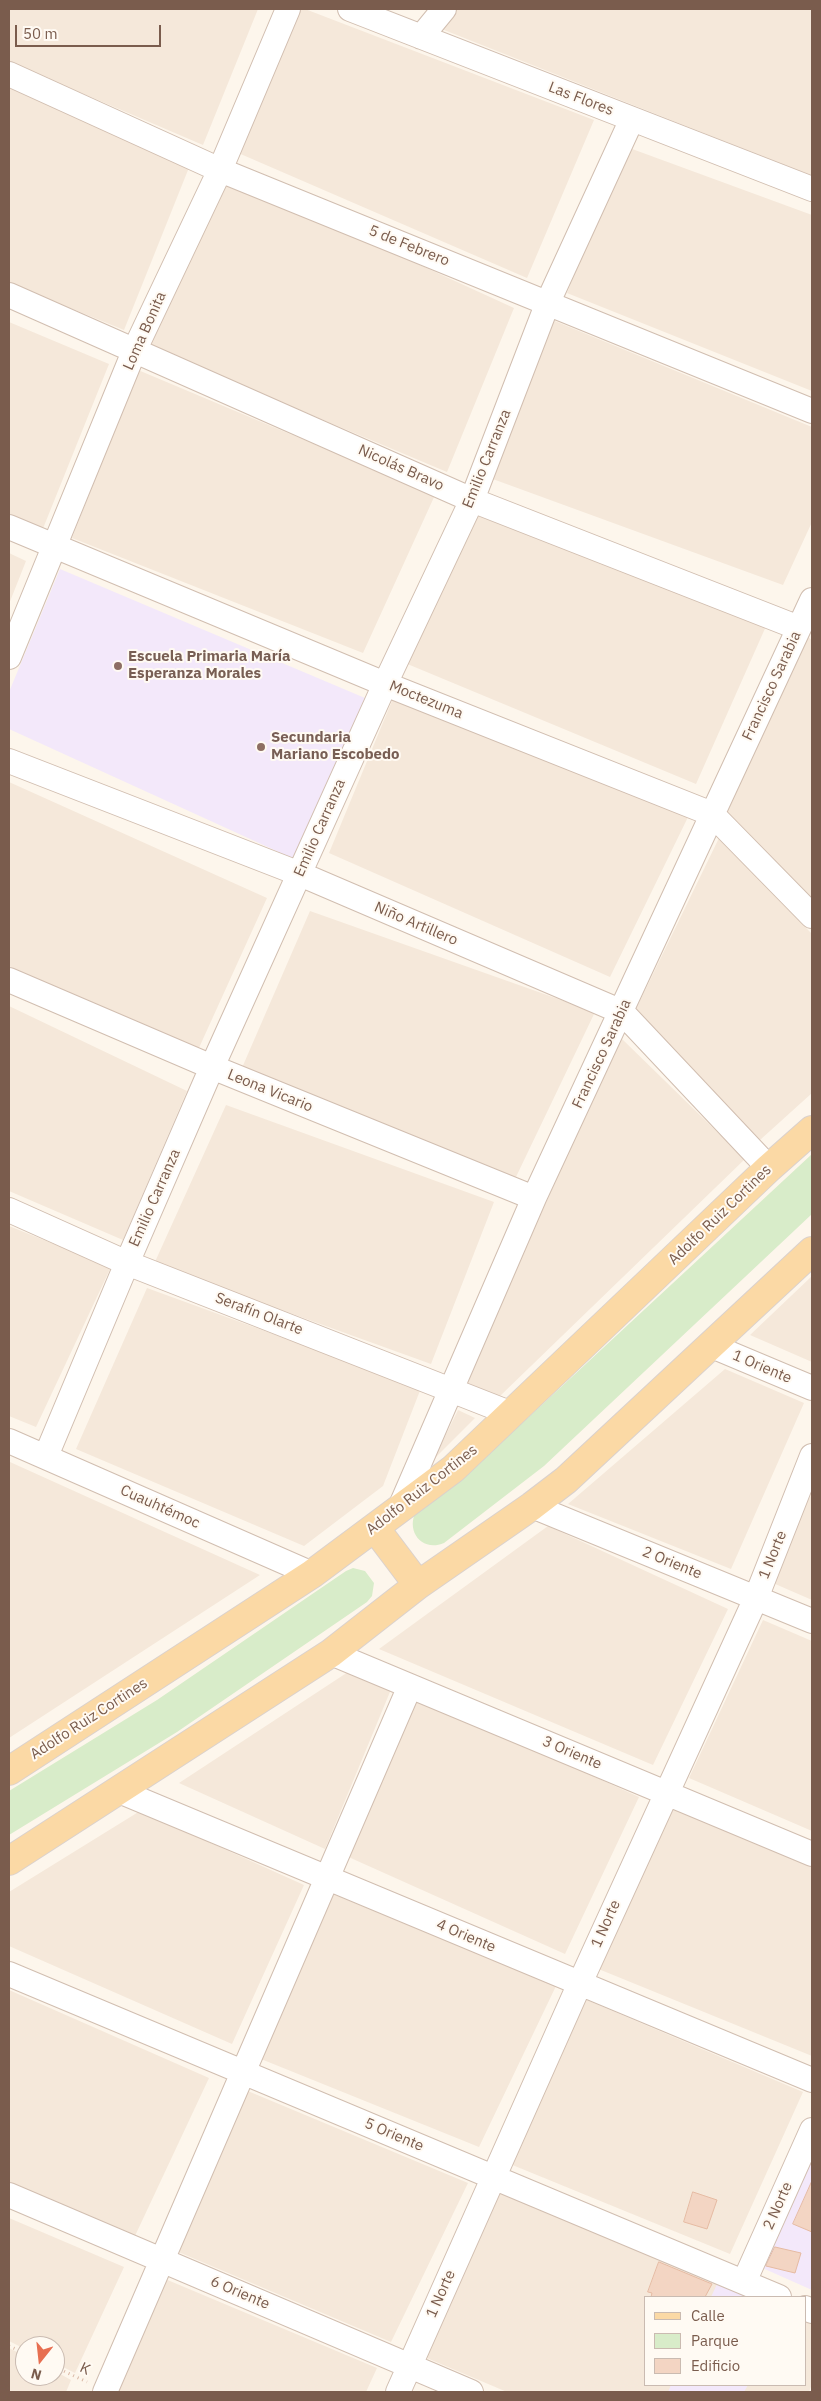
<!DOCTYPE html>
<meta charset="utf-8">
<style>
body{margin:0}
#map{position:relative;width:821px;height:2401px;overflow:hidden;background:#fdf6ec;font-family:"IBM Plex Sans",sans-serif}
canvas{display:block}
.frame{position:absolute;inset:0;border:10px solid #7a5c4d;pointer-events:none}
.legend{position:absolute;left:644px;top:2296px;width:162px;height:90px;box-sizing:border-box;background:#fffaf3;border:1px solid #cabbb1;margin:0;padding:6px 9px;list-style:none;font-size:15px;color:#7a5c4d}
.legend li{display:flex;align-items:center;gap:10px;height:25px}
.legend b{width:25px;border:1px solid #cabbb1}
.north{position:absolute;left:15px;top:2336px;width:50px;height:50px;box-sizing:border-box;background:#fffaf3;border:1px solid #cabbb1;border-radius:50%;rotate:196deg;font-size:14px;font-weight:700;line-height:20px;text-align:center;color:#7a5c4d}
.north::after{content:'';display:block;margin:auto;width:18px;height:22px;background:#e76f51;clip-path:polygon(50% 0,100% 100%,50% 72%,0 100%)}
.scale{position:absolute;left:15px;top:25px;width:146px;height:22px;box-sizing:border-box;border:2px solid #7a5c4d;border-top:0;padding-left:6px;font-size:15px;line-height:18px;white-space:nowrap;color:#7a5c4d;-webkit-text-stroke:4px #fffaf3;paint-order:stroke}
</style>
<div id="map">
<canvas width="821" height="2401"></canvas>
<div class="frame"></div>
<ul class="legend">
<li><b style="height:6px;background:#fbd9a5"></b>Calle</li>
<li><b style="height:14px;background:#d8ecc9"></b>Parque</li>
<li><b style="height:14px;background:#f3d5c3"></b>Edificio</li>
</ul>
<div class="north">N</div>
<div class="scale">50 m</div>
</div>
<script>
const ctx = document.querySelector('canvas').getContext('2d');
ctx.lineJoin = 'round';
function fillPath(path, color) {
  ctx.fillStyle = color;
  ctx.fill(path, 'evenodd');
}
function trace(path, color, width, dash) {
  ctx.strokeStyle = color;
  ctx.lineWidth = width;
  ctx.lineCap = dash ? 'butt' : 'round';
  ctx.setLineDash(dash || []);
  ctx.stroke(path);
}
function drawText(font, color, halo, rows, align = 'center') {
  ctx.font = font + ' "IBM Plex Sans",sans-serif';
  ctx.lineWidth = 4;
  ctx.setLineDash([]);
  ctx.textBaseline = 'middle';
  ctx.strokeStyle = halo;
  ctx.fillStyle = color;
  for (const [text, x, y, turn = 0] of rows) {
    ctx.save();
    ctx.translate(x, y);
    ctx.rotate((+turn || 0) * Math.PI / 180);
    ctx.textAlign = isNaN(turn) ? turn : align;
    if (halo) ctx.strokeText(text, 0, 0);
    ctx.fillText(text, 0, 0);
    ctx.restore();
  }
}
fillPath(new Path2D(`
 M9,9H258L203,145L9,62Z
 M288,9H305L594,120L527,278L229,149Z
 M448,9H812V176L434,26Z
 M9,87L190,165L124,330L9,283Z
 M624,146L812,215V391L567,293Z
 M219,173L514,308L447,472L145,345Z
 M550,319L812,427V522L783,585L490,478Z
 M9,322L109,364L42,531L9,517Z
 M138,370L435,495L363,653L72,538Z
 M470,508L767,624L696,784L405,663Z
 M9,553L26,561L9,604Z
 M807,635L812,641V910L722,815Z
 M394,696L689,815L610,977L329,853Z
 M9,782L267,898L193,1061L9,966Z
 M719,838L812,934V1093L760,1140L636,1009Z
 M310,911L595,1012L515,1179L238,1077Z
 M9,1006L187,1091L123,1240L9,1191Z
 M621,1038L745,1159L500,1396L463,1384Z
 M226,1105L494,1202L431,1364L154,1264Z
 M9,1226L111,1267L36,1427L9,1416Z
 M812,1276V1362L750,1335Z
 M147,1288L421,1388L383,1486L304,1546L76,1449Z
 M725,1369L804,1403L731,1569L568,1504Z
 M458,1410L475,1418L434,1459Z
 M10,1462L260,1575L9,1738V1463Z
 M812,1493V1600L766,1580Z
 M548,1526L728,1609L653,1765L379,1649Z
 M763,1620L812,1641V1831L689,1778Z
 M348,1672L392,1687L325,1849L179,1783Z
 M408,1692L639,1797L565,1954L344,1855Z
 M671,1802L812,1863V2056L596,1968Z
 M140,1811L304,1885L232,2044L9,1946V1892Z
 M333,1894L556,1986L479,2147L256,2057Z
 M9,1990L209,2078L134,2238L9,2184Z
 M582,1998L803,2092L730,2254L510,2164Z
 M243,2089L468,2183L391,2342L169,2248Z
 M501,2185L754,2297H645V2385H805V2320L812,2323V2384L809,2392H507L422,2356Z
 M9,2218L124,2267L75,2373L55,2363V2346H25V2349L9,2341Z
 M158,2276L377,2368L366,2392H104Z
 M9,2348L25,2356V2376H55V2371L71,2380L66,2392H9Z`), '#f5e8da');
fillPath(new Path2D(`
 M60,569L365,698L294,859L9,729V692Z
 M812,2149V2290L758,2266Z
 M718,2282L751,2297H711Z
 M671,2385H748L744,2392H668Z`), '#f3e8fa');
fillPath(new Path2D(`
 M812,1154V1214L544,1466L444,1543C420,1553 404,1528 418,1508L491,1452Z
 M353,1568L365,1571L374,1583L372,1596L367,1602L177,1732L9,1835V1791L157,1700L346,1571Z`), '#d8ecc9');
const building = new Path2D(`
 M812,2181V2232L793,2224Z
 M693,2192L717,2200L707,2229L684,2222Z
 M775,2247L801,2253L795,2273L766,2266Z
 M659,2262L712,2284L705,2297H651L652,2293L648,2292Z`);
fillPath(building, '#f3d5c3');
trace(building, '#e6bba3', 1);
const minor = new Path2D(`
 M350,9L812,189
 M421,37L444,9
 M9,74L220,170L812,411
 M9,295L472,500L799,628
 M9,527L385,684L712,814L812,916
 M9,657L135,349L220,170L288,9
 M9,761L300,874L622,1012L769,1168
 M9,980L212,1067L534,1198
 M9,1210L127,1263L512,1414
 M712,1346L812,1388
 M9,1441L312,1574
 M46,1456L127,1263L212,1067L385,684L472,500L548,302L632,119
 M532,1506L812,1621
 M399,1510L534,1198L812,600
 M331,1653L812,1854
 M119,1791L812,2080
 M9,1974L779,2297
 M9,2195L471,2392
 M744,2282L812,2130
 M805,2308L812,2311
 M105,2392L410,1686
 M398,2392L580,1983L756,1598L812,1456`);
const major = new Path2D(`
 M375,1528L418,1585
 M9,1771L312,1574L453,1469L769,1168L812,1130
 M9,1861L331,1653L418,1585L532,1506L566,1480L812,1251`);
trace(minor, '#d1beb0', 26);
trace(major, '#dad1cd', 30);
trace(new Path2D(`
 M9,2346L25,2353
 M55,2367L87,2382`), '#d9b8a5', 3, [1, 4]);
trace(minor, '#fff', 24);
trace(major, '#fbd9a5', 28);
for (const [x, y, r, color] of [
 [118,666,5,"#8d6e63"],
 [261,747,5,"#8d6e63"]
]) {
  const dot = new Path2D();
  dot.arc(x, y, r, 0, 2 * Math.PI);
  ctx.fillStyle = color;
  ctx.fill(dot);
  trace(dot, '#fffaf3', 2);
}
drawText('15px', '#7a5c4d', '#fffaf3', [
 ["Las Flores",581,99,21],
 ["5 de Febrero",409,246,22],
 ["Loma Bonita",145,331,-66],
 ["Emilio Carranza",487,459,-68],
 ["Nicolás Bravo",401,468,24],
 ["Francisco Sarabia",772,686,-65],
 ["Moctezuma",426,700,22],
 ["Emilio Carranza",320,828,-66],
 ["Niño Artillero",416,924,23],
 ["Francisco Sarabia",602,1054,-65],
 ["Leona Vicario",270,1091,22],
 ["Emilio Carranza",155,1198,-66],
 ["Adolfo Ruiz Cortines",720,1215,-44],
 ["Serafín Olarte",259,1314,21],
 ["1 Oriente",762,1367,23],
 ["Adolfo Ruiz Cortines",422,1490,-38],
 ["Cuauhtémoc",160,1507,24],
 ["1 Norte",773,1555,-68],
 ["2 Oriente",672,1563,22],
 ["Adolfo Ruiz Cortines",89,1719,-33],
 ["3 Oriente",572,1753,23],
 ["1 Norte",606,1924,-66],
 ["4 Oriente",466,1936,23],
 ["5 Oriente",394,2135,23],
 ["2 Norte",778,2206,-66],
 ["6 Oriente",240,2293,23],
 ["1 Norte",441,2294,-66],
 ["K",85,2369,25]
]);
drawText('bold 15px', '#785e54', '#fffaf3', [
 ["Escuela Primaria María",128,657],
 ["Esperanza Morales",128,674],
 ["Secundaria",271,738],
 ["Mariano Escobedo",271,755]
], 'left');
</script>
